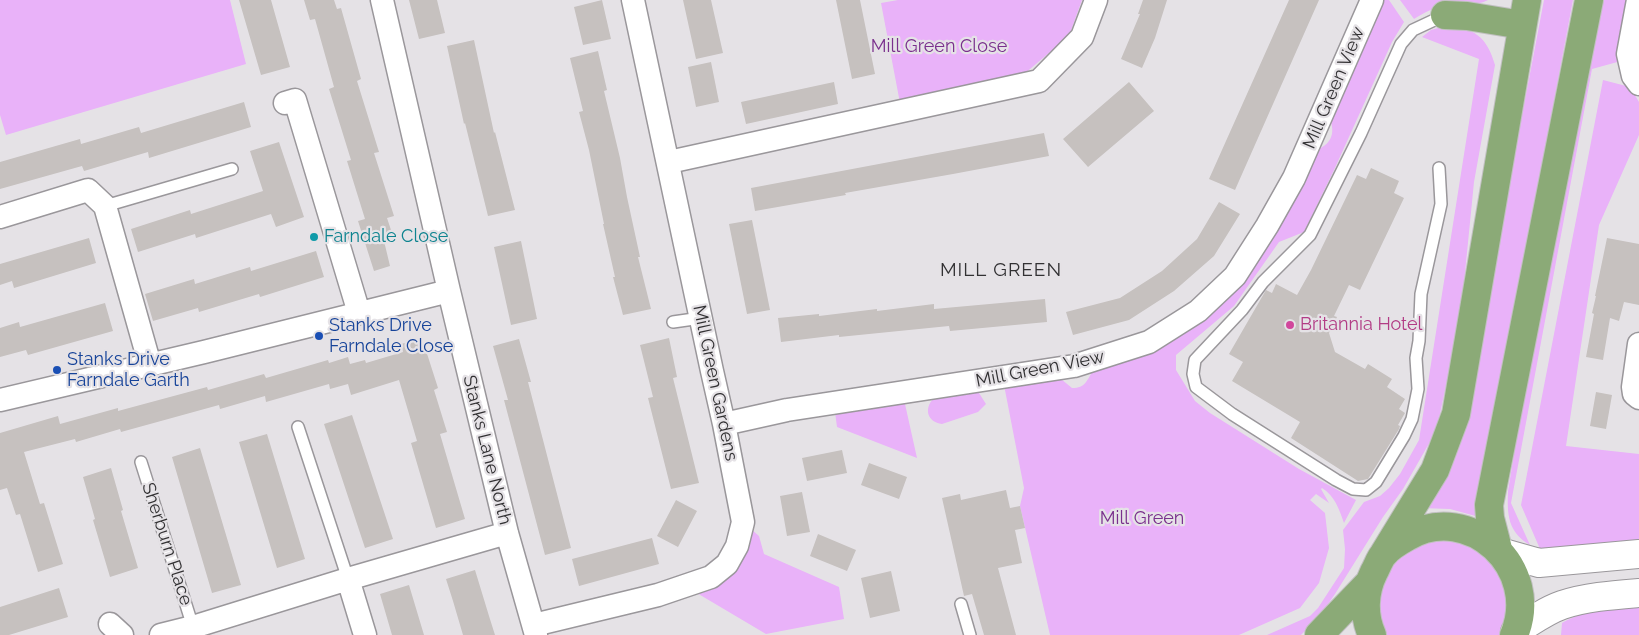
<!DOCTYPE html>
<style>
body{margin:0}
canvas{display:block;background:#e5e2e6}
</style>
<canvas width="1639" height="635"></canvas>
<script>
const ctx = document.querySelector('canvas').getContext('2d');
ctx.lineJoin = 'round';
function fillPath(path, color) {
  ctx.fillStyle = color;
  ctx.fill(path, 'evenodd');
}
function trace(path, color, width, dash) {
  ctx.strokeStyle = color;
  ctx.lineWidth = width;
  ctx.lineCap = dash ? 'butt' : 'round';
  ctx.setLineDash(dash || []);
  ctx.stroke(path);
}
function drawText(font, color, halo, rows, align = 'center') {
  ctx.font = font + ' Raleway,sans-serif';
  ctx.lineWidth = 4.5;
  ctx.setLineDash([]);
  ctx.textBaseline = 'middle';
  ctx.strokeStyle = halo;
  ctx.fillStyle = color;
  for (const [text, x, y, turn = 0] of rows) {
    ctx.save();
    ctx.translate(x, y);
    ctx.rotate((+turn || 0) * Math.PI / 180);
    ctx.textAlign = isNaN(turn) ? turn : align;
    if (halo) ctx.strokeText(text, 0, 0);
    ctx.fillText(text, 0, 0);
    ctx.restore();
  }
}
fillPath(new Path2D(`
 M0,0H230L246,64L6,135L0,115Z
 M898,0H1082L1069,36L1023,75L900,103L881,3Z
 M1380,0H1389L1404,22L1392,42L1334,170L1304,232L1279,242L1234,306L1176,355V370L1195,401L1210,413L1299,469L1356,500L1344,523C1339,509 1335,496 1322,488L1321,489L1329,503L1316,494L1310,500L1325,513L1329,548L1319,583L1300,608L1239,635H1050L1020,506L1024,488L1004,385L1061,379L1072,388C1086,388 1086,381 1093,371L1117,365L1195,321L1314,150C1330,147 1337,133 1329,118Z
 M1400,0H1488C1475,7 1458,4 1444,6C1432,8 1424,13 1414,19Z
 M1544,0H1573L1482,484L1479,517L1450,509L1420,508L1465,415Z
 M1601,0H1627L1621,61L1592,69L1511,503L1530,545C1508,532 1507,515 1508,491L1530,357Z
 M1445,26C1474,27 1487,37 1495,65L1474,182L1461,313L1440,414L1435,433L1403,489L1383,517L1335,594L1322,613L1301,635H1267L1310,616L1318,608L1344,568L1345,549L1343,530L1364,502L1380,496L1389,488L1400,474L1419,440L1479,59L1422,37L1431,30Z
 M1603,80L1630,87L1639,102V135L1599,225L1566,446L1639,454V545L1540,549L1521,505Z
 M974,391L979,393L986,404L978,412L942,424C927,422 924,409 933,399Z
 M900,402L905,404L917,458L837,427L835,412Z
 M743,522L759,536L764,554L839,587L844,619L766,634L685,586L711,577Z
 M1448,538C1455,540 1464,541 1470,545C1496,558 1513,587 1506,617C1505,623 1502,629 1499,635H1387C1368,596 1383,556 1425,541C1432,539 1440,539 1448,538Z
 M1611,608H1639V635H1561L1562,623C1578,614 1592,610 1611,608Z`), '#e9b2f9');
fillPath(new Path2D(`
 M239,0H271L290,67L261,75Z
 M304,0H334L337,9L341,8L361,79L357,81L379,152L374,153L394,216L387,218L394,239L384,241L390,266L374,271L358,221L365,219L347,161L351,160L329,89L334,87L315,19L310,20Z
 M409,0H437L445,33L419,39Z
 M602,0L611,39L583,45L574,7Z
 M683,0H711L723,53L696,59Z
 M836,0H860L875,74L852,79Z
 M1143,0H1167L1155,38L1142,68L1121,59L1140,14H1138Z
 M1289,0H1319L1235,190L1209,179Z
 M474,40L494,133L495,132L515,210L488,216L465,123L464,124L447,46Z
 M598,51L607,90L604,91L620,158L627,197L640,257H638L651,309L623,315L613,277H615L603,224H604L589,150L579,112L583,111L570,58Z
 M711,62L719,102L696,107L688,67Z
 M834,82L838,104L746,124L741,102Z
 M1129,82L1154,111L1088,167L1063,139Z
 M244,102L251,127L149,158L148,152L84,171L82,166L0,189V162L80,139L81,144L139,127L141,133Z
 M1044,133L1049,156L953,174L845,193L846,195L755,211L751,188Z
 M279,142L304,217L276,227L271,214L196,238L195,234L138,252L131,229L190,210L191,214L263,191L250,151Z
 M1371,168L1399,181L1394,193L1404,198L1360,290L1349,285L1334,316L1337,317L1329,333L1335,352L1365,369L1368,364L1392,379L1387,387L1405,399L1399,409L1405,413L1398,425L1400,426L1399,429L1368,479L1358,481L1291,438L1300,422L1232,381L1243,362L1229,354L1266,290L1272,293L1276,284L1297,295L1311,270L1357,175L1366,179Z
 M1219,202L1240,214L1214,256L1174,291L1129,320L1073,335L1066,312L1120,298L1162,271L1197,239Z
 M752,220L770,310L747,314L729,224Z
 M89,238L96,263L14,288L12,281L0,285V264Z
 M1607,238L1639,244V305L1624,302L1619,321L1610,318L1603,360L1586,357L1594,314L1592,313L1596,296H1595Z
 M521,241L537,319L511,325L494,247Z
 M316,251L324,277L260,297L259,294L199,312L198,308L153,321L145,294L194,279L195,284L250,267L251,271Z
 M1045,299L1047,322L950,331L949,326L839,337V335L781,342L778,318L819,314V316L877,309V311L934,304V309Z
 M105,303L113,331L28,355L26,350L0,357V328L19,322L20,327Z
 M422,338L438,388L434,390L447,432L440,434L465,519L436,528L411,443L417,441L399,380L351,395L348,384L330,389L329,384L266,402L265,396L220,409L219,405L121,432L120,429L76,442L75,439L24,452L40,504L44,503L63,564L38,572L20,514L16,515L7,488L0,490V433L58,416L60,424L118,408V411L207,387L208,390L264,374L266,378L328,360L329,363L348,357L350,364L365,360L366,363L403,352L401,344Z
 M669,338L677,377L673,378L699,483L671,489L648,398L653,397L640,345Z
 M519,339L531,382H528L571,548L545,555L504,400H508L493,346Z
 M1596,392L1612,395L1606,429L1590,426Z
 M352,415L393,539L365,548L324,424Z
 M267,434L305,559L277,568L239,442Z
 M200,448L241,585L212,593L172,457Z
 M842,450L847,473L807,481L802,458Z
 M869,463L907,477L899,499L861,485Z
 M111,468L123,510L121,511L138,568L110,577L93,520L95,519L83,477Z
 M1006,490L1010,508L1020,506L1025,528L1015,530L1022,563L998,568L1016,635H984L972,594L964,596L942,498L960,494L961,500Z
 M802,492L810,532L787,536L780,496Z
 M676,500L697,511L678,547L657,536Z
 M818,534L856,550L847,571L810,556Z
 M652,538L659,564L579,586L572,559Z
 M475,570L489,616L495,635H463L453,601L446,579Z
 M891,571L900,611L870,618L861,578Z
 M409,585L424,635H392L380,594Z
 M59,588L68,617L9,635H0V607Z`), '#c6c1bf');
const service = new Path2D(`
 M1439,168L1441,204L1421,294L1419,341L1416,358L1418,389L1412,419L1404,436L1376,482L1366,490L1353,489L1336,480L1232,414L1196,387L1193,374L1195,360L1242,310L1263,282L1310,235L1361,133L1401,44L1413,30L1445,15
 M105,206L232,169
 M673,322L701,318
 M298,427L348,579
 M141,462L193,627
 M961,604L970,635`);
const minor = new Path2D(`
 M382,0L449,291L507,533L536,635
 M1638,0L1628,54L1633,76L1639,84
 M285,103L295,100L359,313
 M669,162L1039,81L1082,37L1096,0
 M0,217L88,190L105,206L150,365
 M1639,344L1633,387L1634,394L1639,398
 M0,400L204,352L449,291
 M724,424L787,410L1074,366L1149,342L1198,311L1235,276L1267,226L1294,178L1372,0
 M348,579L365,635
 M110,624L122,635
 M534,625L658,595L711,577L727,564L737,546L743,522L724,424L712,371L633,0
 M161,635L193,627L348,579L507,533`);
const tertiary = new Path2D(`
 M1500,552L1539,563L1639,554
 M1515,632C1530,622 1545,611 1562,605C1586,597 1614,595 1639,593`);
const trunk = new Path2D(`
 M1445,15L1467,16L1522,25
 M1498,549L1490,518L1489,505L1589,0
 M1383,555L1435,470L1456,414L1527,0
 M1319,635L1368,584
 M1372,635C1363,615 1364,592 1374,572C1377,567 1379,560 1383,555C1389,547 1398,542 1407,537C1470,500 1542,569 1514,635`);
trace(service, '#9a979b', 14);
trace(minor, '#9a979b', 25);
trace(tertiary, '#9a979b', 30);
trace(trunk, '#c2c1c2', 30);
trace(service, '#fff', 11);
trace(minor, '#fff', 22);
trace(tertiary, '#fff', 28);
trace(trunk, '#8baa77', 28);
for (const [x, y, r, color] of [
 [314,237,5,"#0f9aa8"],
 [1290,325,5,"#d1479c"],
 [319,336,5,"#1a4fb4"],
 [57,370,5,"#1a4fb4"]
]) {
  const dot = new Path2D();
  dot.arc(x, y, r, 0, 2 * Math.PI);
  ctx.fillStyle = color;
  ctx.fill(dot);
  trace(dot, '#e5e2e6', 2);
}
drawText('18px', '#7a308d', '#e5e2e6', [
 ["Mill Green Close",939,47],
 ["Mill Green",1142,519]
]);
drawText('18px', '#323133', '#e5e2e6', [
 ["Mill Green View",1334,88,-67],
 ["Mill Green View",1040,369,-11],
 ["Mill Green Gardens",715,383,78],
 ["Stanks Lane North",487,450,76],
 ["Sherburn Place",167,544,72]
]);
drawText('18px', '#0d838f', '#e5e2e6', [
 ["Farndale Close",324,237]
], 'left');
drawText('18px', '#b23c85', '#e5e2e6', [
 ["Britannia Hotel",1300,325]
], 'left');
drawText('18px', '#164399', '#e5e2e6', [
 ["Stanks Drive",329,326],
 ["Farndale Close",329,347],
 ["Stanks Drive",67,360],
 ["Farndale Garth",67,381]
], 'left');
ctx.letterSpacing = '1px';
drawText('19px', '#323133', '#e5e2e6', [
 ["MILL GREEN",1001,270]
]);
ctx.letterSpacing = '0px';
</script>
